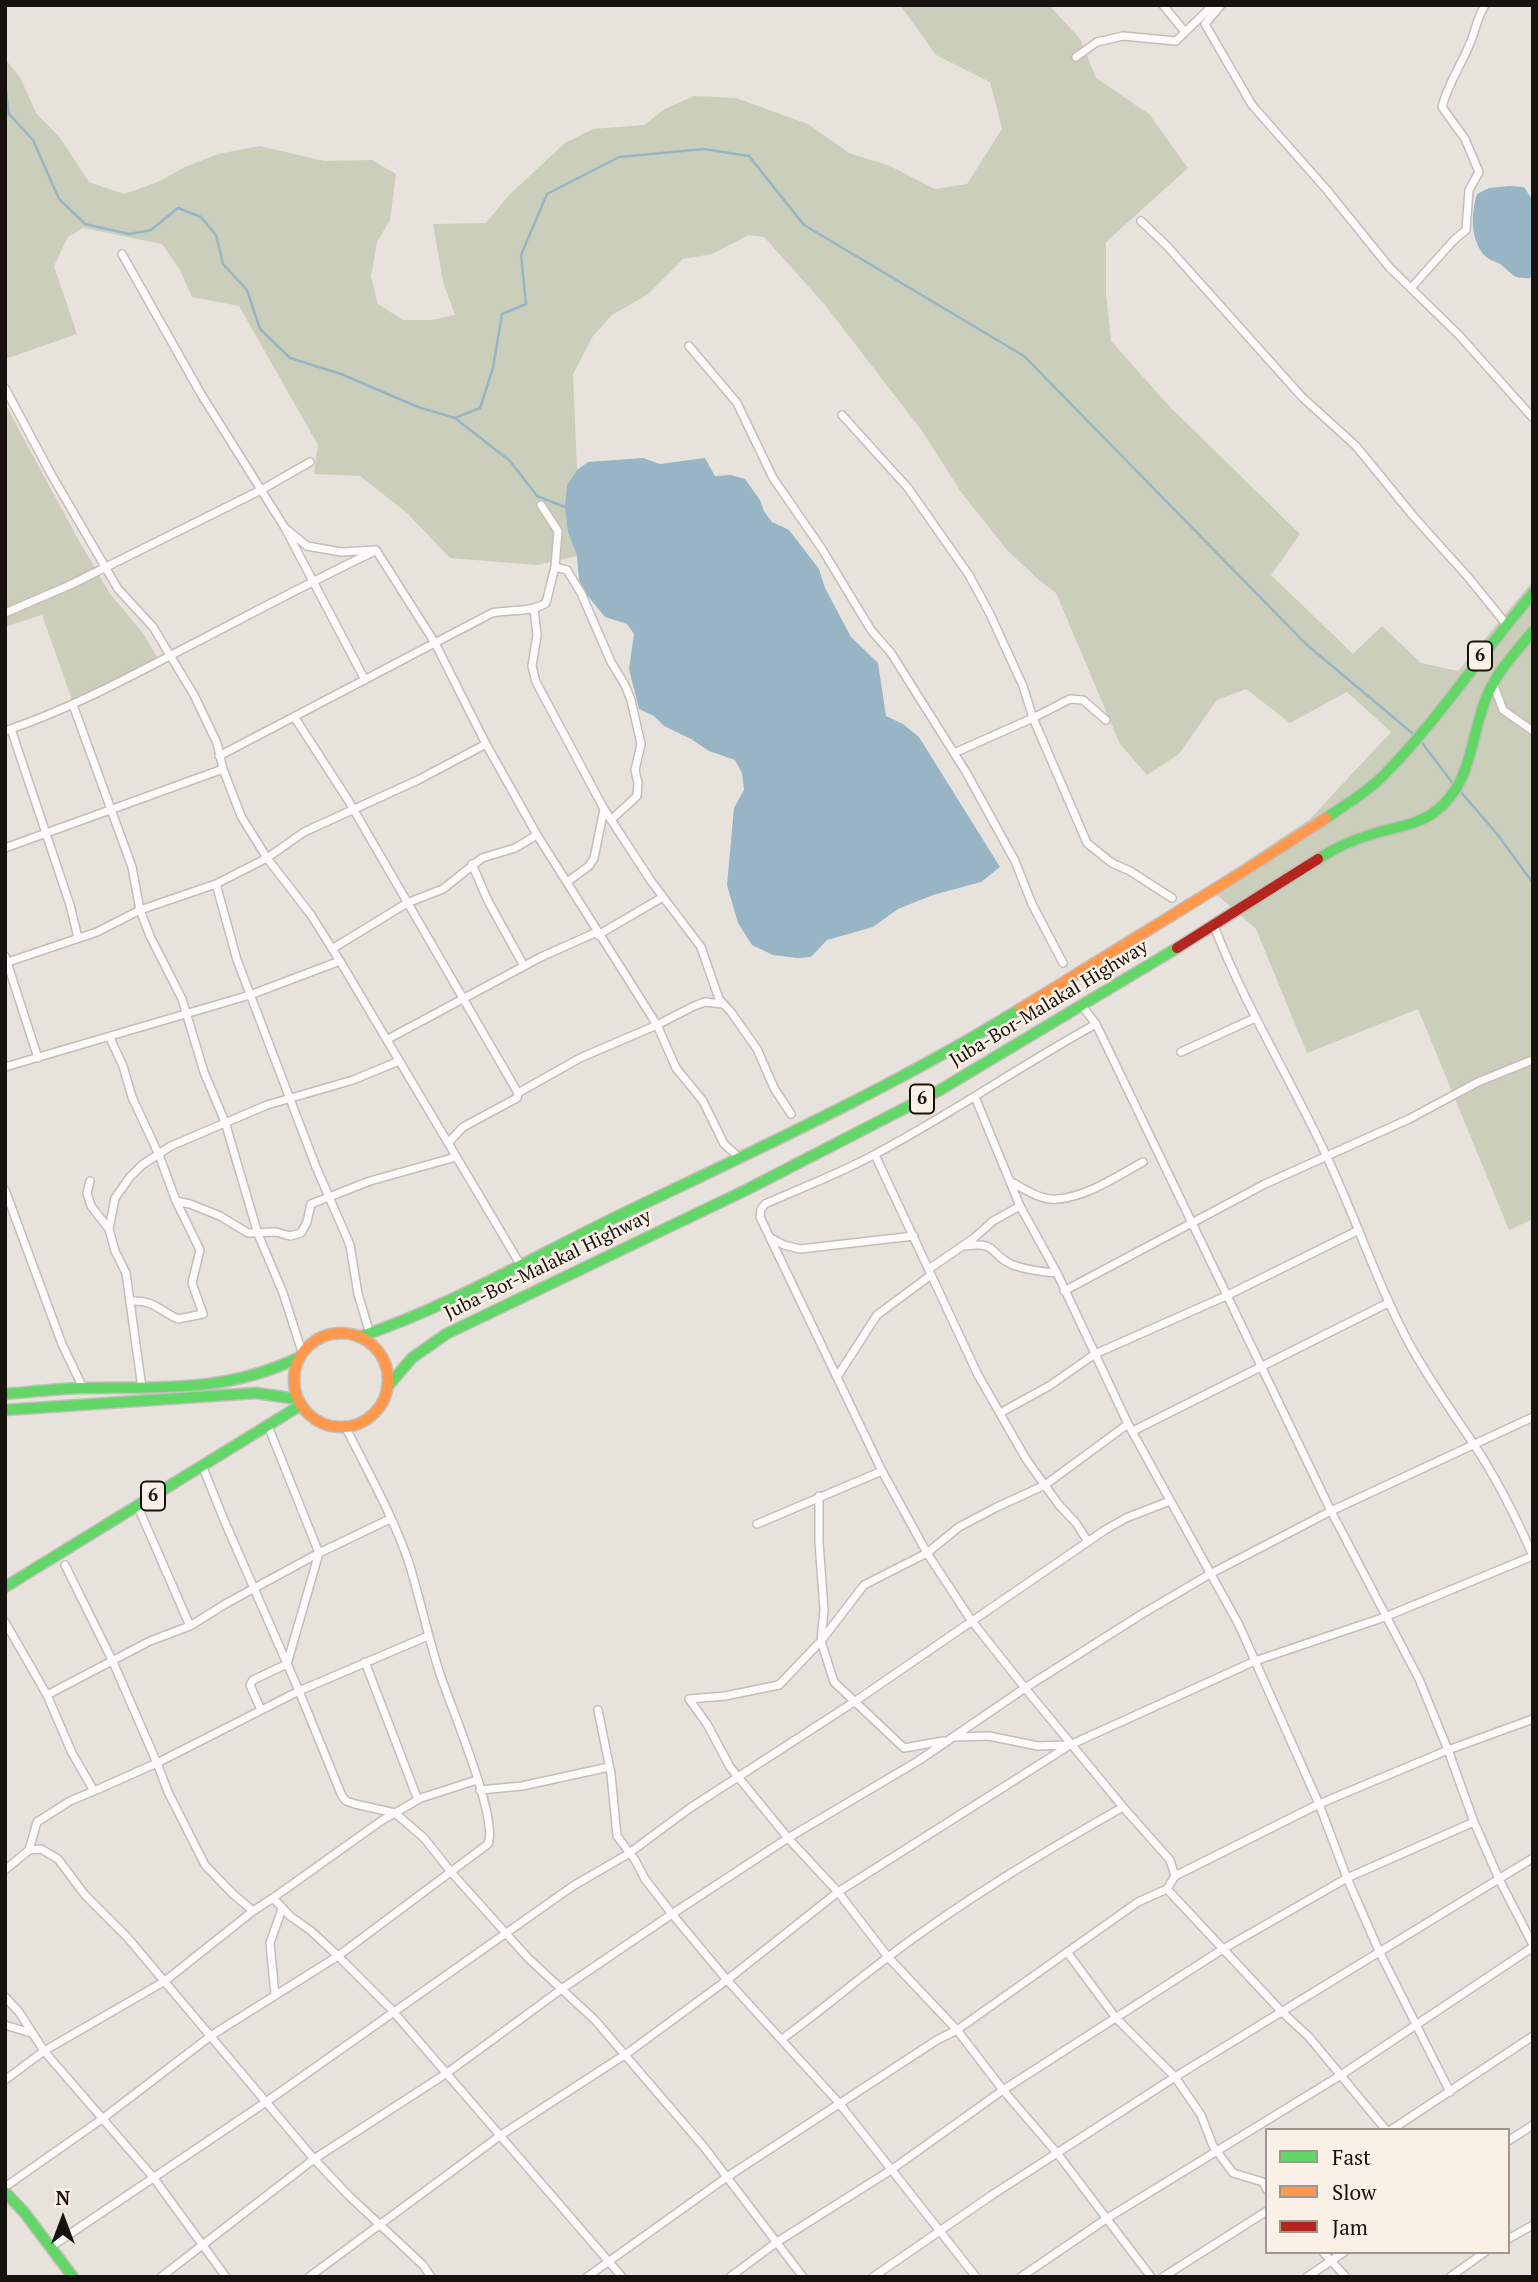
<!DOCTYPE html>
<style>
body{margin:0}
#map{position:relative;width:1538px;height:2282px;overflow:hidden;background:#e8e2dd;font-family:"PT Serif",serif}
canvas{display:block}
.frame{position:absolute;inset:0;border:7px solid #16120e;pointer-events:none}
.legend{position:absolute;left:1265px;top:2128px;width:245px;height:126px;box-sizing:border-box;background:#fbf0e5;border:2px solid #9f978f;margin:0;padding:9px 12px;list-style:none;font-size:21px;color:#16120e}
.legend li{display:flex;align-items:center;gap:14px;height:35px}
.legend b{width:35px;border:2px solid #9f978f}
.north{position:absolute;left:28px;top:2184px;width:70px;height:70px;-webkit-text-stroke:5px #fbf0e5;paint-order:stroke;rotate:0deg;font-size:19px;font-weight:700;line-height:28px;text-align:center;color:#16120e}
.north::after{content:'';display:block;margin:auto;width:24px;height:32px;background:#16120e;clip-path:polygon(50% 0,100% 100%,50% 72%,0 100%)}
</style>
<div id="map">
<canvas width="1538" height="2282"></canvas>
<div class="frame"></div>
<ul class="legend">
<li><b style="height:9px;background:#63d668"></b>Fast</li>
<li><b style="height:9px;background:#ff974d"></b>Slow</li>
<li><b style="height:9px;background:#b3261e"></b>Jam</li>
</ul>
<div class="north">N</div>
</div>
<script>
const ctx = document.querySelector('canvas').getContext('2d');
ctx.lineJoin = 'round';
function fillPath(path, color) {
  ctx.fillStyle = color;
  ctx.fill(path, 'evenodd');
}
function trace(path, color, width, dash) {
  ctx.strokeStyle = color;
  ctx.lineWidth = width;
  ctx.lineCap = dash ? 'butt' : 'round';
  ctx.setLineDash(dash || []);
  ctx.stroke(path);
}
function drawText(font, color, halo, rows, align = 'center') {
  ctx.font = font + ' "PT Serif",serif';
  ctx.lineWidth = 5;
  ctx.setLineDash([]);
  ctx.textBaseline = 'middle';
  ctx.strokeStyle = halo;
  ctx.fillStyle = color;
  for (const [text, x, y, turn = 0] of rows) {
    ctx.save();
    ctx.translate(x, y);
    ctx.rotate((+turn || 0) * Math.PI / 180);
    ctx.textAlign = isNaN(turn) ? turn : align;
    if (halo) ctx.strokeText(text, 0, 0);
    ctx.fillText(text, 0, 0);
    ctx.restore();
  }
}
fillPath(new Path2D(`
 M900,5H1049L1081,40L1096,78L1149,114L1188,168L1106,242V294L1111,341L1171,408L1300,534L1271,575L1353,654L1382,626L1421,663L1458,671L1533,581V1219L1509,1230L1418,1009L1307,1053L1256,929L1208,887L1310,819L1391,732L1347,692L1290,723L1246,689L1217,700L1179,754L1147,775L1120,744L1056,593L1039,580L1007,550L961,492L922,431L825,305L764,237L749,235L712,254L683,259L647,295L612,315L593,336L573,374L577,470L567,485L568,532L577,556L537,565L450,558L407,513L360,476L314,474L318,445L239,306L192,297L180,270L162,244L83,228L68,237L54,266L77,334L5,359V59L20,77L36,113L60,138L89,182L124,194L158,182L185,167L218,154L260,146L324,161L372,160L396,174L390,220L377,242L371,277L378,304L403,320H431L455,315L443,282L433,224L486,223L509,195L565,143L593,129L644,125L665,109L694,96L736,98L808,124L849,153L890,166L935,189L967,184L1002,129L990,82L936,55Z
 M5,404L78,539L110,594L143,633L159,660L72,700L42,615L5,627Z`), '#cbcebb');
fillPath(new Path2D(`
 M1509,186L1524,187L1533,201V278C1510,279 1515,275 1500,264C1495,261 1489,260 1485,256C1470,240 1471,213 1477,194L1489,188Z
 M643,458L660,464L705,458L715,476L731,475L745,479L760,500L764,511L772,522L789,530L819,569L825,588L851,637L878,663L886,716L903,724L919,737L1000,867L981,882L933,895L898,909L873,927L827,940L811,957L797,958L773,955L752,945L738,923L727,885L734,808L744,790L742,773L735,760L709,751L691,739L664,726L654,716L639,709L629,669L634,634L627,624L605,617L587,595L579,580L577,556L568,532L565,507L567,485L577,470L588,462Z`), '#98b5c5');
trace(new Path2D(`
 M5,84L9,114L33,140L59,199L85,224L129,234L151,230L178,208L201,217L216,235L223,264L247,290L260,329L290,358L341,374L418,407L455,418L480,408L493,368L502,314L526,304L521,255L547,194L619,157L704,149L749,156L804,225L1024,356L1306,644L1412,733
 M455,418L510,461L537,496L565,507
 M1420,740L1454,785
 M1461,792L1497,834L1533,883`), '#98b5c5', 2.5);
const street = new Path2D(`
 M1163,5L1185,32
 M1221,5L1205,24L1252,105L1326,189L1390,268L1458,334L1533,418
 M1076,57L1097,42L1123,36L1176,41L1213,5
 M1141,221L1167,246L1302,397L1356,446L1414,517L1468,577L1506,624
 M122,254L201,394L285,528L365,680
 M1411,288L1454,240L1466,230L1469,190L1479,172L1465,139L1442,107C1448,83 1462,64 1471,41C1477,26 1476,20 1485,5
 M689,346L737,403L773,478L822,549L871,630L891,653L966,772L1015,861L1032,904L1063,963
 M5,388L51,474L118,589L153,627L194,695L217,743L223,769L241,816L267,858L311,915L340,961L520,1264
 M842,415L908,488L969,575L990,614L1023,686L1033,718L1087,843L1112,863L1130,871L1172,898
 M285,528L307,546L341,552L376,550L435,643L486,744L537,835L657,1025L676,1068L703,1101L724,1144L741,1159
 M555,567L567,570L581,593L611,662L625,685L631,700L641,744L635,770L638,783L637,796L611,820
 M534,609L537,635L532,666L536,682L604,809L651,881L701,947L719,999L731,1012L757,1049L774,1088L791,1114
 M5,613L70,585L263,489L310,462
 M1493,683L1503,710L1533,731
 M73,705L132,867L140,910L150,936L182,999L204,1072L225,1122L258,1234L283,1293L302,1352
 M295,718L348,800L518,1093L517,1098L463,1127L448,1143
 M11,729L70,905L78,938
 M5,731C67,710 124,680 181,650C245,617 308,583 373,552
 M954,753L1033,718L1070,699L1083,700L1106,720
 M219,756L492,613C510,609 530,613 546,603L555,567L558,531L541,505
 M5,848L223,769
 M472,864L488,901L524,966
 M567,882L589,866L594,858L604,809
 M216,884L237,960L316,1167L350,1245L358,1294L370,1334
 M598,935L663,897
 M332,949L407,903L443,889L482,858L515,848L537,835
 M5,956L38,1058
 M5,963L97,932L140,910L216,884L267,858L304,832L418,780L486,744
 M1082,1006L1096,1024L1331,1511L1419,1679L1448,1750L1474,1822L1499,1879L1533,1945
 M1096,1024C1023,1064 954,1112 881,1151C844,1172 803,1187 765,1204L761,1209L760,1217L882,1471L927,1553L971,1620L1025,1688L1123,1807L1170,1860L1175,1876
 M110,1038L123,1066L132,1097L159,1155L176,1201L190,1204L220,1216L248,1233L276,1232L290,1236L301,1233L307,1222L311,1204L370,1181L456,1157
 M388,1039L541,957L597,932
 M1181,1052L1255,1018
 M5,1067L250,995L340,961
 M518,1093L580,1058L657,1025L694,1006L705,1002L722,1004
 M975,1097L1020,1206L1057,1273L1128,1424L1239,1625L1319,1804L1347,1878L1379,1951L1450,2092
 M875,1155L978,1375L1026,1459L1059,1505L1076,1523L1088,1542
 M90,1181L87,1193L91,1206L109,1229L115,1251L126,1273L142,1388
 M1011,1182C1025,1189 1041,1201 1057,1199C1087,1197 1117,1176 1143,1162
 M5,1190L62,1344L83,1388
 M109,1229L115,1198L130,1177L142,1165L171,1146L267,1105L353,1080L399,1061
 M771,1238L784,1245L800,1249L914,1236
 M965,1246C999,1241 989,1255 1013,1265C1027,1270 1042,1272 1057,1273
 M929,1269L974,1238L993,1221L1020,1206
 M1064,1291L1265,1184L1409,1119L1478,1082L1530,1061
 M132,1301C155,1300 159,1311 178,1319L203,1314L192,1283L200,1250L176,1201
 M837,1377L877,1315L931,1275
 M1000,1413L1049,1386L1095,1354L1226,1296L1359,1230
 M1133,1431L1388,1303
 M202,1465L224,1520L299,1691L342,1796L346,1801L355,1804L395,1813L424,1838L451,1872L528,1958L595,2020L704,2147L803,2277
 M819,1496V1542L824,1610L821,1641L834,1682L904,1748L943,1741
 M138,1507L190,1626
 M757,1524L882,1471
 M65,1565L113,1662L157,1763L168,1792L205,1865L233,1894L253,1911
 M5,1622L47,1695L72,1753L94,1791L157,1763L299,1691L428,1636
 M365,1662L418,1800
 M47,1695L150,1641L190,1626L227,1603L319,1553L390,1519
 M689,1699L707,1724L730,1767L788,1838L838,1892L888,1957L957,2030L1003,2090L1057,2153L1151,2277
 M689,1699L725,1696L779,1685L821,1641L864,1585L927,1553L959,1527L997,1507L1045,1485L1128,1424
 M261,1710L250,1685L253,1680L287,1664L319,1553L268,1426
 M598,1710L611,1774L617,1836L635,1860L645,1879L672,1914L727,1980L838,1892L1070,1745L1255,1661L1385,1617L1533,1556C1516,1517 1497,1479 1473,1443C1451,1411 1429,1379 1410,1345C1377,1284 1356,1218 1326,1155C1290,1078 1245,1006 1214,926
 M954,1737L989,1736L1038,1746L1067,1745
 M477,1780L421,1798L381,1821L273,1898L290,1916L311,1931L338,1956L391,2009L622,2277
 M480,1790L522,1786L609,1767
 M29,1850L37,1822L70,1801L94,1791
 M5,1870L29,1850L41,1849L58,1859L85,1895L127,1937L314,2159L348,2195L423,2265L431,2277
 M1167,1889L1281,2011L1309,2037L1386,2130
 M1067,1952L1116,2018L1175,2077L1201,2115L1213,2146L1233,2173L1263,2182L1267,2190
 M275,1995L270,1943L282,1909
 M5,1997L19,2012L44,2051L153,2177L226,2277
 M5,2025L31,2033
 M782,2039C818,2013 852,1984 888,1957C962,1901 1042,1853 1123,1807
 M5,2080L44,2051L165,1981L253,1911L273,1898
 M1391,2130L1533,2036
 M1508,2141L1533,2125
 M5,2187L102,2119L212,2035L338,1956L488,1844C499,1818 449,1703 439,1671C428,1636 420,1599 409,1563C393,1516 368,1472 346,1428
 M1508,2239L1533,2225
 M49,2248L266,2102L573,1886L628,1854L690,1808L854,1702L1105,1530L1126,1518L1170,1501
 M1323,2252L1346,2277
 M161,2277L314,2159L447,2073L563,1988L672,1914L788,1838L918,1761L1025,1688L1142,1614L1210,1574L1331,1511L1533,1417
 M309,2277L501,2135L629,2052L727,1980L839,2103L976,2277
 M587,2277L727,2177L937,2040L957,2030L1138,1902L1167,1889L1175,1876L1319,1804L1448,1750L1533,1719
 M730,2277L777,2242L891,2170L1003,2090L1223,1949L1347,1878L1474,1822
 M873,2277L992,2195L1175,2077L1533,1858
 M1021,2277L1106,2219L1341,2075L1533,1947
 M1163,2277L1267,2211
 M1307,2277L1344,2252
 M1450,2277L1485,2252`);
const fast = new Path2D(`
 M1326,818C1345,805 1366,793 1383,776C1438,720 1482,653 1533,593
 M1318,859C1336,847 1355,839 1376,833C1396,827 1420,824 1436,811C1473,783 1470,735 1487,696C1497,671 1516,652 1533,631
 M359,1337C448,1307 530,1259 614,1218C751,1152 890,1089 1020,1009
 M387,1387L412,1358L446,1334L746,1190L940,1090L1177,948
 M5,1394C30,1392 55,1389 81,1388C160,1387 224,1393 298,1358
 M5,1410L256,1393L297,1399
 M5,1587L301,1405
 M5,2192L24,2212L73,2277`);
const slow = new Path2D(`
 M1020,1009L1244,871L1326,818
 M294 1380a47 47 0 1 1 94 0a47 47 0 1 1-94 0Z`);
const jam = new Path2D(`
 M1177,948L1318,859`);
trace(street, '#c3beba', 10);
trace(fast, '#c3beba', 13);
trace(slow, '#c3beba', 13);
trace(jam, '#c3beba', 13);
trace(street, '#fcfbfa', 7);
trace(fast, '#63d668', 10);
trace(slow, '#ff974d', 10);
trace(jam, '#b3261e', 10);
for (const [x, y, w] of [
 [1480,656,24],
 [922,1099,24],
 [153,1496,24]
]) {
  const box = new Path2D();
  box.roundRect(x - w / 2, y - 14.5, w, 29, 5);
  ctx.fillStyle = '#fbf0e5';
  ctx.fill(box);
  trace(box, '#16120e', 2);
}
drawText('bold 18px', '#16120e', null, [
 ["6",1480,656],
 ["6",922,1099],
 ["6",153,1496]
]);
drawText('19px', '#16120e', '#fbf0e5', [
 ["Juba-Bor-Malakal Highway",1049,1004,-31],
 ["Juba-Bor-Malakal Highway",548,1265,-26]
]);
</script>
